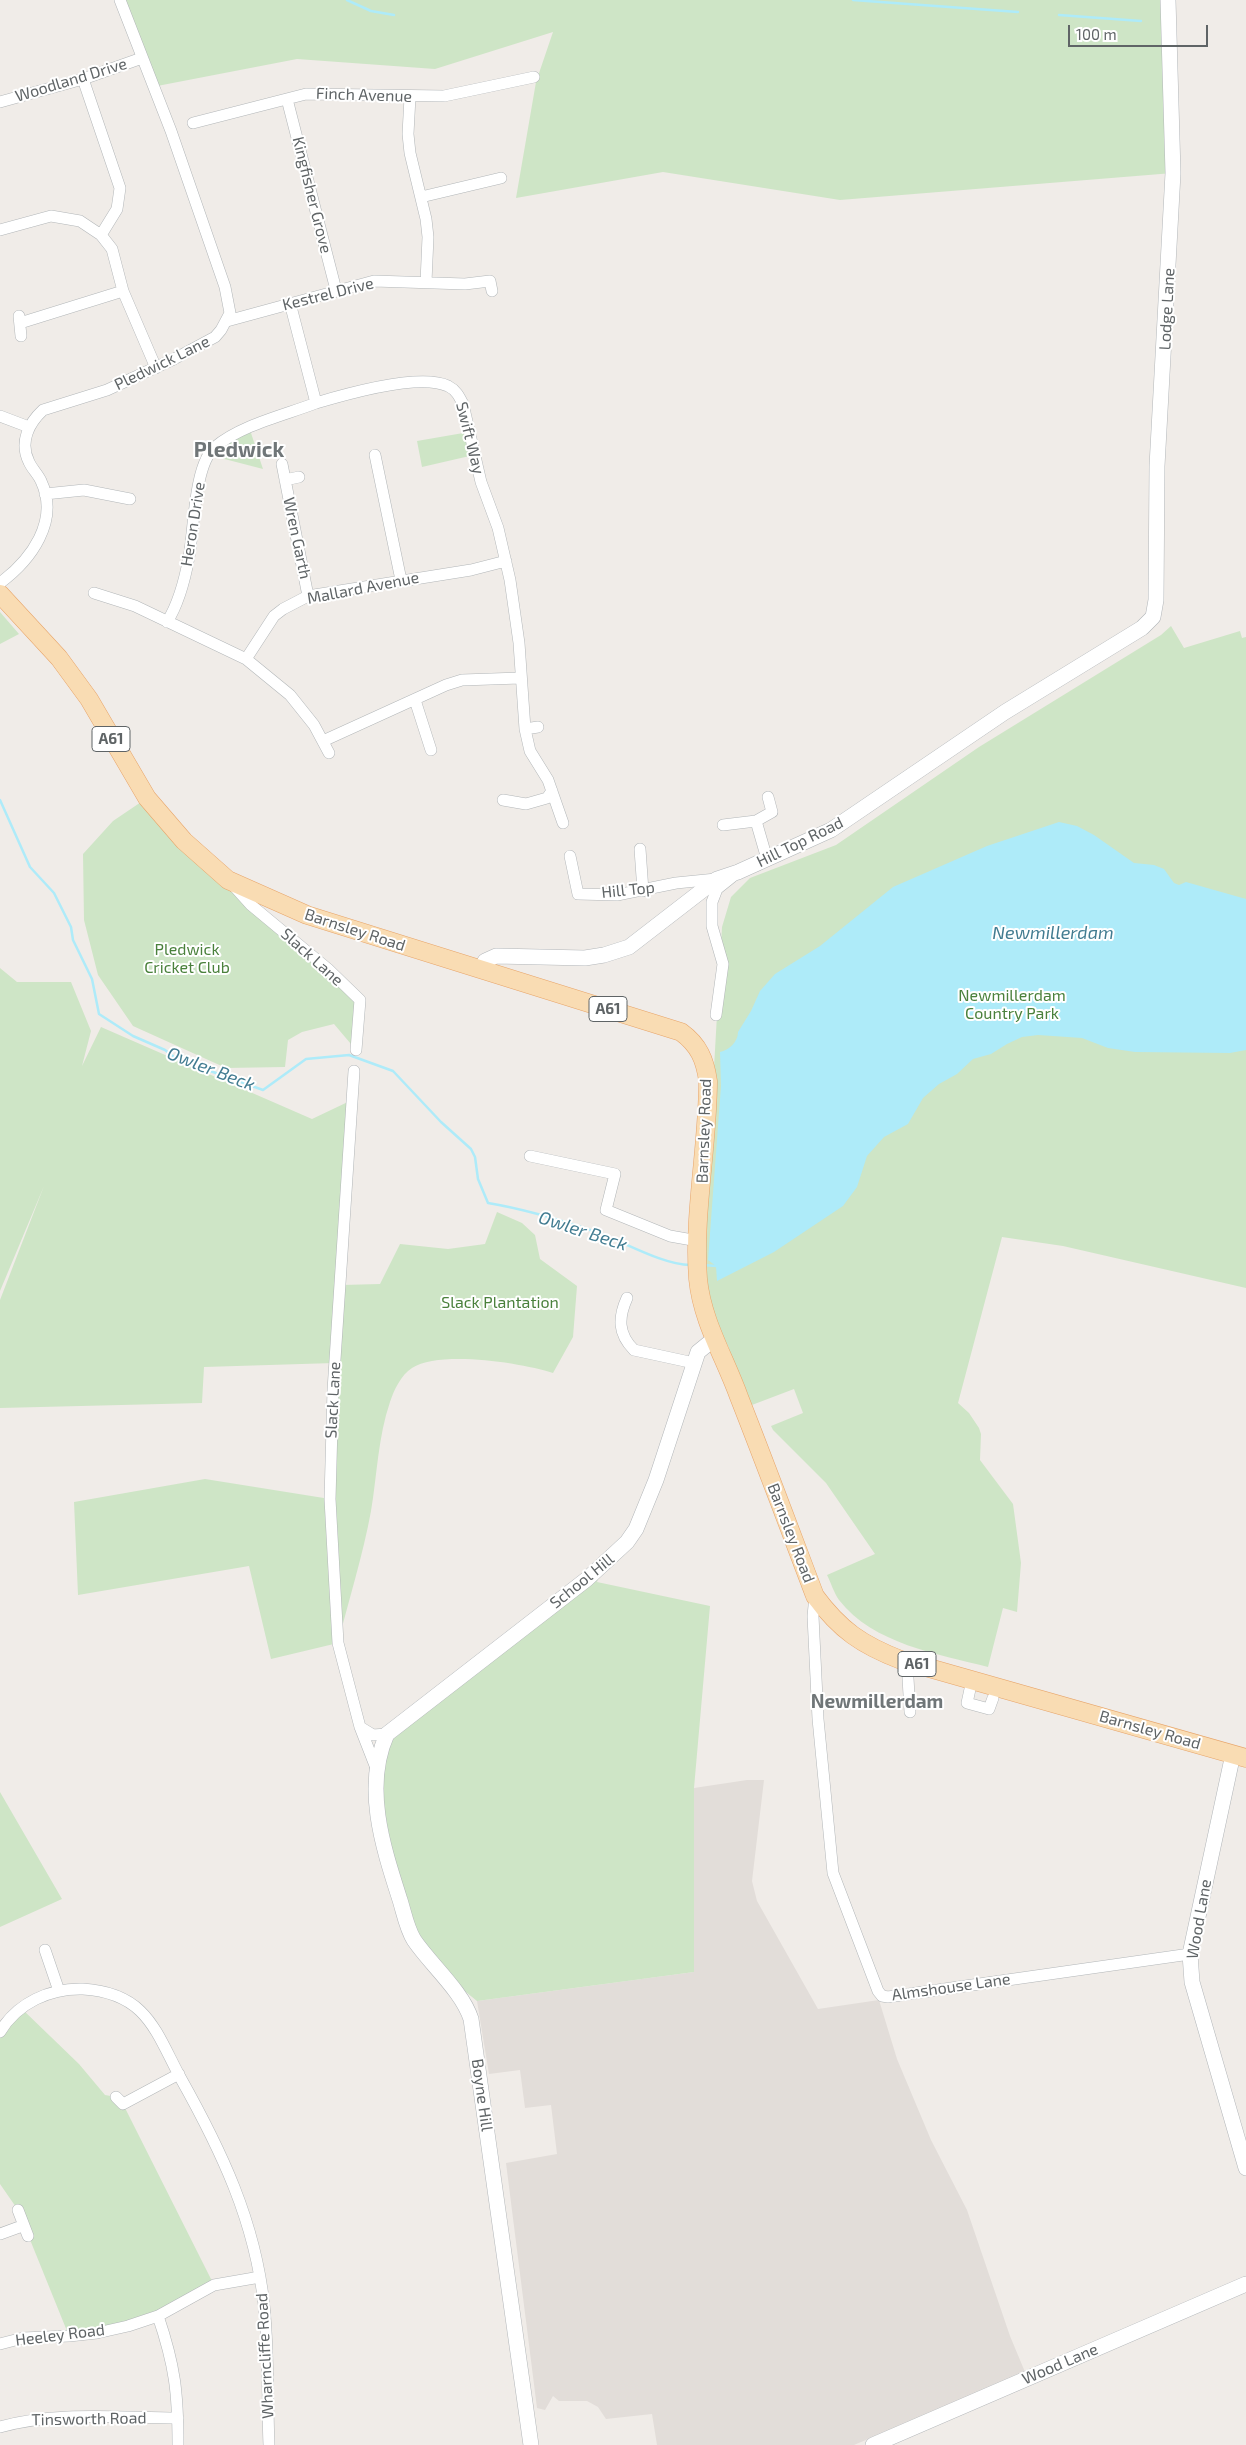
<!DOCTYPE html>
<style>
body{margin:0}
#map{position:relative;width:1246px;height:2445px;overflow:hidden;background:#f0ece8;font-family:"Exo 2",sans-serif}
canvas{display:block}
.scale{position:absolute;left:1068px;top:25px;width:140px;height:22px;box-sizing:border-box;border:2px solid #5f6466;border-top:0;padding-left:6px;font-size:15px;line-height:18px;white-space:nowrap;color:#5f6466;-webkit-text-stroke:4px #fff;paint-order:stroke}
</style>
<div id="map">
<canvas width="1246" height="2445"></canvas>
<div class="scale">100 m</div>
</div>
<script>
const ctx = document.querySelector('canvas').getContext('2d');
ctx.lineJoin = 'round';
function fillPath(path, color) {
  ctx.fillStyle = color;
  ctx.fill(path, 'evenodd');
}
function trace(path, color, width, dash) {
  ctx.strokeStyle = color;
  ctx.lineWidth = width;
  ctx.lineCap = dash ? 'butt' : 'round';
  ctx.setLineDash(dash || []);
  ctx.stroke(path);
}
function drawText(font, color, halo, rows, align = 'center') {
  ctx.font = font + ' "Exo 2",sans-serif';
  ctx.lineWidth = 4;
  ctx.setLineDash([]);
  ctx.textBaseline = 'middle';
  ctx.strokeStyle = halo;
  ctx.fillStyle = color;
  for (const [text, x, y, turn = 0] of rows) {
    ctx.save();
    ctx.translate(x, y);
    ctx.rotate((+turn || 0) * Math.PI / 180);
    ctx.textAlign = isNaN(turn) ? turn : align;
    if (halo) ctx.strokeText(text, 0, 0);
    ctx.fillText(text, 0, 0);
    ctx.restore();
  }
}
fillPath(new Path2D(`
 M747,1780H764L752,1881L757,1901L818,2009L879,2000L897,2059L931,2140L967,2210L1010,2336L1025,2372L854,2445H657L652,2414L606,2419L598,2407L587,2401H559L553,2396L545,2410L537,2408L506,2163L557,2154L551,2105L525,2108L520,2070L489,2074L477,2001L694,1972V1788Z`), '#e2ddd9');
fillPath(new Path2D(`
 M120,0H1168L1173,173L840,200L663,172L516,198L536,82L553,32L435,69L297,59L152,87Z
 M249,427L263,469L209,455Z
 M469,432L474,455L422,467L417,441Z
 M0,612L19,634L0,644Z
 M1171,626L1184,648L1240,631L1242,638L1246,637V1288L1063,1246L1002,1237L958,1403L969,1413L979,1428L981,1434L980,1460L1013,1504L1021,1563L1017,1612L1003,1608L988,1667C938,1654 873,1644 839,1600C834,1593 831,1583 827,1575L875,1554L826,1483L773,1430L771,1426L803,1413L794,1389L744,1408L725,1363L729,1348L701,1296L722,927L731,897L750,878L836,845L979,747L1161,635Z
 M147,798L184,841L360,1000L356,1050L334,1024L302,1032L288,1040L285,1067L226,1068L133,1026L98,975L84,920L83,854L113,821Z
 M0,968L17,982H71L91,1031L82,1066L101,1027L312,1119L352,1100L342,1285L380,1284L400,1244L448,1249L485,1244L497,1212L522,1223L535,1235L540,1259L577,1286L573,1337L553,1373C522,1363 440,1350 412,1368C401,1375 394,1390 390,1402C378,1437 377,1475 371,1511C363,1555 349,1599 338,1643L271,1659L249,1566L78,1595L74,1502L205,1479L330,1499L334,1363L204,1367L202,1403L0,1408V1300L44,1186L0,1291Z
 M603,1566L597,1582L710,1606L694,1788V1972L477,2001L430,1963L412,1937L378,1815L381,1749Z
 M0,1792L62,1899L0,1927Z
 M21,2008L79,2064L105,2095L116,2097L123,2104L214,2285L158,2316L69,2336L18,2210L0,2184V2032Z`), '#cee5c6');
fillPath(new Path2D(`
 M1059,822L1077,826L1094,835L1134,863L1154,865L1164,869L1174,883L1179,885L1186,882L1246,899V1050L1230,1053L1135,1052L1108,1048L1082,1038L1038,1035L1022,1037L1007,1044L991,1054L973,1059L957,1074L939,1084L923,1098L908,1124L884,1137L867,1156L857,1187L843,1206L774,1252L717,1281L716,1266L708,1260L721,1086L720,1052C729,1050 738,1042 738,1032L751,1011L760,991L775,974L820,946L893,887L987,846Z`), '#aeebf9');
trace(new Path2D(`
 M347,0L371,11L394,15
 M853,0L1018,12
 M1059,15L1141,21
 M0,800L30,867L54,893L71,927L73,940L92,979L99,1014L133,1036L165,1050L177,1059L263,1090L306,1059L349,1055L393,1071L441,1122L471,1149L475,1157L478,1179L488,1203C524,1209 561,1220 596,1232C622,1241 663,1265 690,1265
 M703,1265L716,1266`), '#aeebf9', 2.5);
const street = new Path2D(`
 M83,79L120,188L117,209L101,235
 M410,97L408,134L410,153L426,219L428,237L426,282
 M287,99L336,290
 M0,102L83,79L142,58
 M193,123L306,94L444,96L534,77
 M421,197L501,178
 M0,230L51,216L80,221L101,235L112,249L123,291L156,368
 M290,303L316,403C346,394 420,373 448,386C456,390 459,396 463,404L481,482L498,528L510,580L519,643L525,729L530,751L548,780L563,823
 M19,316L21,336
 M227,321L374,281L465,284L490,281L492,291
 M20,323L123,291
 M0,416L29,427
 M375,455L401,580
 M282,464L308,596
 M285,480L299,477
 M45,494L84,490L130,499
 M0,583C31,560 60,521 41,481C38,474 32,469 29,462C19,442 29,423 43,410L107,390L174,359L215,337L221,330L230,313L225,287L171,131L120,0
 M94,593L135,606L246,659L290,695L314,725L329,753
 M167,622C179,603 185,579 189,557C194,531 194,464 215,447C241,425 285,415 316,403
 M246,659L274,616L283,609L308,596L471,570L506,561
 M415,700L431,750
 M525,729L538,727
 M323,741L446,685L462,680L520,678
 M503,800L526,804L547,798L552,791
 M756,821L767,859
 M723,825L756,821L772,812L768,797
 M640,849L643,891
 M570,856L578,894L617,895L676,883L716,879
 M233,885L251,905L328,969L360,1000L356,1050
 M716,1015L723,964L712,926V902L717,889L732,877
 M354,1071L333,1390L330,1499L338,1643L360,1727L376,1768
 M530,1156L615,1174L606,1210L670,1236L698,1241
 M627,1298C618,1318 618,1334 634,1350L694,1363
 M815,1596L813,1616L818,1719L833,1873L878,1991L882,1996L888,1997L1190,1954
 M907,1661L910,1712
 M972,1680L967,1703L989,1709L993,1698
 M360,1727L373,1735L387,1734
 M45,1950L59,1991
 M0,2032C17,2003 50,1988 83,1989C146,1993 155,2030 180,2077C221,2150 255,2221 264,2305C269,2352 267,2398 269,2445
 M116,2097L123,2104L179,2074
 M18,2210L28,2236
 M0,2234L22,2226
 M158,2316C175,2366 178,2393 178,2445
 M0,2344L23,2338L69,2336L97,2333L128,2326L158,2316L214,2285L260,2277
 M0,2427C57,2411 120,2418 178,2418`);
const secondary = new Path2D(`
 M481,970L485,961L496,956L585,958L604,955L629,947L717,879L738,872L831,830L1005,712L1142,628L1153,617L1156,600L1157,466L1173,173L1168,0
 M1233,1754L1190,1954L1192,1982L1246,2168
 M531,2445L471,2019C462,1991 431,1965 414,1940C407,1929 404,1913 400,1900C383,1847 363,1787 387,1734L587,1579L627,1542L636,1529L656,1480L698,1352L714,1339
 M873,2445L1246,2284`);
const primary = new Path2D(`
 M0,594L59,658L89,699L147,798L184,841L228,880L307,915L681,1032C699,1045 705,1060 708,1081C708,1145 693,1216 698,1279C702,1321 725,1358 739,1397C765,1463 790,1530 815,1596C840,1630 862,1645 901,1660L1246,1758`);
trace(street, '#b2b6b8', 12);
trace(secondary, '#b2b6b9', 16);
trace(primary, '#e7a469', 19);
trace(street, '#fff', 11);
trace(secondary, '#fff', 15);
trace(primary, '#f9dcb3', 18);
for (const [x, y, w] of [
 [111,739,38],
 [608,1009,38],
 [917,1664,38]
]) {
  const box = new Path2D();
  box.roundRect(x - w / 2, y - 12.5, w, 25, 4);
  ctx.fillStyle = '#fff';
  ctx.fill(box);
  trace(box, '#5f6466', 1);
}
drawText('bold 15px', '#5f6466', null, [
 ["A61",111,739],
 ["A61",608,1009],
 ["A61",917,1664]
]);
drawText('16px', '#5f6466', '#fff', [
 ["Woodland Drive",71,80,-17],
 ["Finch Avenue",364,95,2],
 ["Kingfisher Grove",312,195,76],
 ["Kestrel Drive",328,294,-14],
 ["Lodge Lane",1167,309,-87],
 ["Pledwick Lane",162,363,-26],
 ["Swift Way",470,438,76],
 ["Heron Drive",193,524,-81],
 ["Wren Garth",297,538,78],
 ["Mallard Avenue",363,588,-11],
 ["Hill Top Road",800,842,-26],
 ["Hill Top",628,890,-6],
 ["Barnsley Road",355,930,18],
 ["Slack Lane",312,957,42],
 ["Barnsley Road",704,1131,-88],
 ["Slack Lane",333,1400,-87],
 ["Barnsley Road",791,1533,69],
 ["School Hill",582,1581,-39],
 ["Barnsley Road",1150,1730,16],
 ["Wood Lane",1199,1919,-80],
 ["Almshouse Lane",951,1987,-8],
 ["Boyne Hill",482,2095,82],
 ["Heeley Road",60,2335,-7],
 ["Wharncliffe Road",265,2356,-93],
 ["Wood Lane",1060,2364,-23],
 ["Tinsworth Road",89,2419,-1]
]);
drawText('16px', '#4a813c', '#fff', [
 ["Pledwick",187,950],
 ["Cricket Club",187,968],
 ["Newmillerdam",1012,996],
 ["Country Park",1012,1014],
 ["Slack Plantation",500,1303]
]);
drawText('italic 18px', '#427c91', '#fff', [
 ["Newmillerdam",1053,933],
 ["Owler Beck",211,1069,21],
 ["Owler Beck",583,1231,18]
]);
drawText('bold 19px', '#707678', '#fff', [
 ["Newmillerdam",877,1702]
]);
drawText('bold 21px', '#707678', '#fff', [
 ["Pledwick",239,450]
]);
</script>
